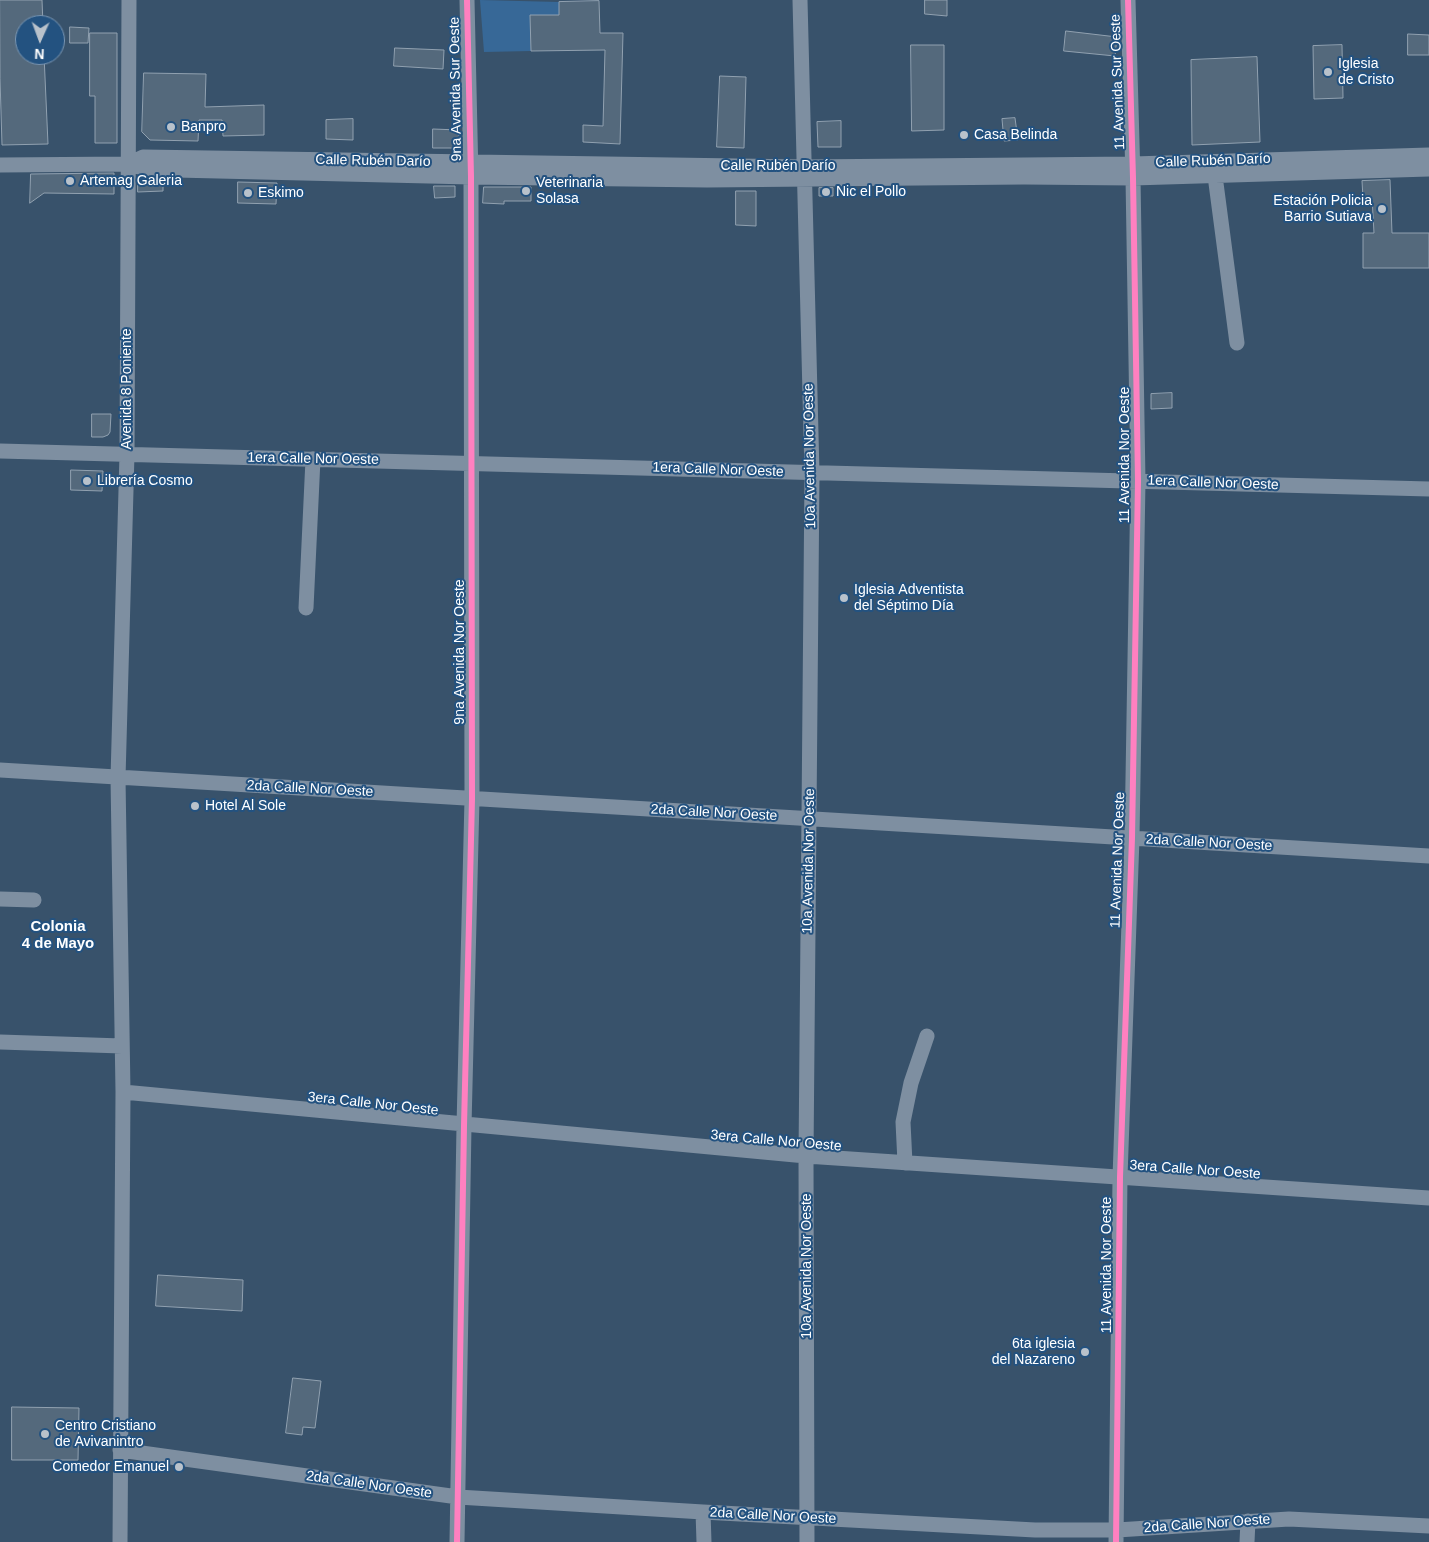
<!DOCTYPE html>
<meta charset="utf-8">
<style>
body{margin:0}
#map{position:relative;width:1429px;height:1542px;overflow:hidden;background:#38526b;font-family:Helvetica,sans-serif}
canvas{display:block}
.north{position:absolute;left:15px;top:15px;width:50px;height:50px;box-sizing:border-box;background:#235280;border:1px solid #7b97b3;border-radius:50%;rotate:182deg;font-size:14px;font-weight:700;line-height:20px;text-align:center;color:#fff}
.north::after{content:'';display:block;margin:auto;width:18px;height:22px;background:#b9c2cb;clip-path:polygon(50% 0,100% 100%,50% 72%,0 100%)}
</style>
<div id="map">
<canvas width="1429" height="1542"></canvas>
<div class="north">N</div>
</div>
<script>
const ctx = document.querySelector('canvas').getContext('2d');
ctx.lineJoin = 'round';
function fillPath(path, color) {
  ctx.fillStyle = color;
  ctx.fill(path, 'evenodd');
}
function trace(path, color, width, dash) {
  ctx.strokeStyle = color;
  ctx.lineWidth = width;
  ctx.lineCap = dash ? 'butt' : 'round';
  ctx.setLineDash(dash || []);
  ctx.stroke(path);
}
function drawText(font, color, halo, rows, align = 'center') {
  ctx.font = font + ' Helvetica,sans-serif';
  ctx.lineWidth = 4;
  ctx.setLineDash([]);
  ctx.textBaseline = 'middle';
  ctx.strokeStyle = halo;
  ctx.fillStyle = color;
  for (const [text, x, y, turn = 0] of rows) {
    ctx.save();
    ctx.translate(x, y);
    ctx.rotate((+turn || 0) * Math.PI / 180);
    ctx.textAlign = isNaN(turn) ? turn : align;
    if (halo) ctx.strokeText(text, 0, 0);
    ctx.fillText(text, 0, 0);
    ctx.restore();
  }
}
fillPath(new Path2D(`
 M480,0L559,2V15H530L531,51L484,52Z`), '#376897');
const building = new Path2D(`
 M0,0H42L43,25H25V55H44L48,144L2,145L0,79Z
 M925,0H947V16L925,14Z
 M599,1L600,33H623L620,144L583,142V125L603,126L605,50L531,51L530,15H559V2Z
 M70,27L89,28L88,43H70Z
 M1066,31L1117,37L1115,56L1064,51Z
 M90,33H117V143H95V96H90Z
 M1408,34L1429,35V55H1408Z
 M911,45H944V130L912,131Z
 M1342,45L1343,98L1314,99L1313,46Z
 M395,48L444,50L443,69L394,66Z
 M1257,57L1260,142L1192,145L1191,60Z
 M144,73L206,74L205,107L264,105V135L223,136L222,120H199L198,141L150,140L142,132Z
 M720,76L746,77L744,148L717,147Z
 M1015,118L1018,140L1004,141L1002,119Z
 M353,119V140L326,139V120Z
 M841,121V147H818L817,122Z
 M433,129L459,130V148H433Z
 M31,174L114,173V194L44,193L30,203Z
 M138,176L163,179V191L138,192Z
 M1390,180L1392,233H1429V268H1363V233H1374L1372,198H1363L1362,181Z
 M238,182L277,183L276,204L238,203Z
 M434,186H455V197L435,198Z
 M484,187H531V201H504V204L483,203Z
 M833,188V196H819V188Z
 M736,191H756V226L736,225Z
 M1172,393V408L1151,409V394Z
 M92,414H111L110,432L108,435L103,437H92Z
 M71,470L103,471L102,491L71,490Z
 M158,1275L243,1280L242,1311L156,1306Z
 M293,1378L321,1381L315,1428L303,1427L302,1435L286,1433Z
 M12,1407L79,1408L78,1460H12Z`);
fillPath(building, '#54697c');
trace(building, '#91a1b0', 1);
trace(new Path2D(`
 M800,0L812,473L806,1156L807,1542
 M128,164L143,157L804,167L1133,164L1429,155
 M0,165L128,164L143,168L176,170L471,177L707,180L1024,177L1133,178L1429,169
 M1214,168L1237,343
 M0,451L1429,489
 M306,608L313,459
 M0,770L1429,856
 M0,899L34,900
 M0,1042L122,1046
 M123,1092L806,1156L1429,1198
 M905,1163L903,1122L911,1083L927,1036
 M120,1450L458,1497L703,1512L1035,1530H1117L1289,1519L1429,1526
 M703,1512L704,1542
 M120,1542L123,1092L118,778L127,454L129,0
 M457,1542L464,1126L472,799L471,177L467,0
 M1116,1542L1120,1177L1132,838L1138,481L1133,178L1128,0
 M1247,1542L1248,1521`), '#7e8fa1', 15);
trace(new Path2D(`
 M457,1542L464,1126L472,799L471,177L467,0
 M1116,1542L1120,1177L1132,838L1138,481L1133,178L1128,0`), '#ff80c0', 6);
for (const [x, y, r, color] of [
 [1328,72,5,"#b9c2cb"],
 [171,127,5,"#b9c2cb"],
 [964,135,5,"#b9c2cb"],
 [70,181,5,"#b9c2cb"],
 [526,191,5,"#b9c2cb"],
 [826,192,5,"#b9c2cb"],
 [248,193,5,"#b9c2cb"],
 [1382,209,5,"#b9c2cb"],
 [87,481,5,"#b9c2cb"],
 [844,598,5,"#b9c2cb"],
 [195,806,5,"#b9c2cb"],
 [1085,1352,5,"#b9c2cb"],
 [45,1434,5,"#b9c2cb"],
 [179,1467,5,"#b9c2cb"]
]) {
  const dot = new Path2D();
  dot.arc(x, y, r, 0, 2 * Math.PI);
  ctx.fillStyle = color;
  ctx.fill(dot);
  trace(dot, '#235280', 2);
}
drawText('14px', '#fff', '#235280', [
 ["Iglesia",1338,64],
 ["de Cristo",1338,80],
 ["Banpro",181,127],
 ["Casa Belinda",974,135],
 ["Artemag Galeria",80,181],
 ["Veterinaria",536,183],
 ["Solasa",536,199],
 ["Nic el Pollo",836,192],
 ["Eskimo",258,193],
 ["Estación Policia",1372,201,"right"],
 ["Barrio Sutiava",1372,217,"right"],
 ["Librería Cosmo",97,481],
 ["Iglesia Adventista",854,590],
 ["del Séptimo Día",854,606],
 ["Hotel Al Sole",205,806],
 ["6ta iglesia",1075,1344,"right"],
 ["del Nazareno",1075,1360,"right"],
 ["Centro Cristiano",55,1426],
 ["de Avivanintro",55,1442],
 ["Comedor Emanuel",169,1467,"right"]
], 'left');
drawText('14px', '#fff', '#235280', [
 ["11 Avenida Sur Oeste",1118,82,-92],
 ["9na Avenida Sur Oeste",456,89,-91],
 ["Calle Rubén Darío",373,161,1],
 ["Calle Rubén Darío",1213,161,-2],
 ["Calle Rubén Darío",778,166],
 ["Avenida 8 Poniente",127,389,-90],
 ["11 Avenida Nor Oeste",1125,455,-90],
 ["10a Avenida Nor Oeste",810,456,-91],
 ["1era Calle Nor Oeste",313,459,1],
 ["1era Calle Nor Oeste",718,470,2],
 ["1era Calle Nor Oeste",1213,483,2],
 ["9na Avenida Nor Oeste",460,652,-90],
 ["2da Calle Nor Oeste",310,789,3],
 ["2da Calle Nor Oeste",714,813,3],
 ["2da Calle Nor Oeste",1209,843,3],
 ["11 Avenida Nor Oeste",1118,860,-88],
 ["10a Avenida Nor Oeste",809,861,-89],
 ["3era Calle Nor Oeste",373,1104,6],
 ["3era Calle Nor Oeste",776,1141,5],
 ["3era Calle Nor Oeste",1195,1170,4],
 ["11 Avenida Nor Oeste",1107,1265,-90],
 ["10a Avenida Nor Oeste",807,1266,-90],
 ["2da Calle Nor Oeste",369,1485,8],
 ["2da Calle Nor Oeste",773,1516,3],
 ["2da Calle Nor Oeste",1207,1524,-4]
]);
drawText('bold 15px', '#fff', '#235280', [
 ["Colonia",58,927],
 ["4 de Mayo",58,944]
]);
</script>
